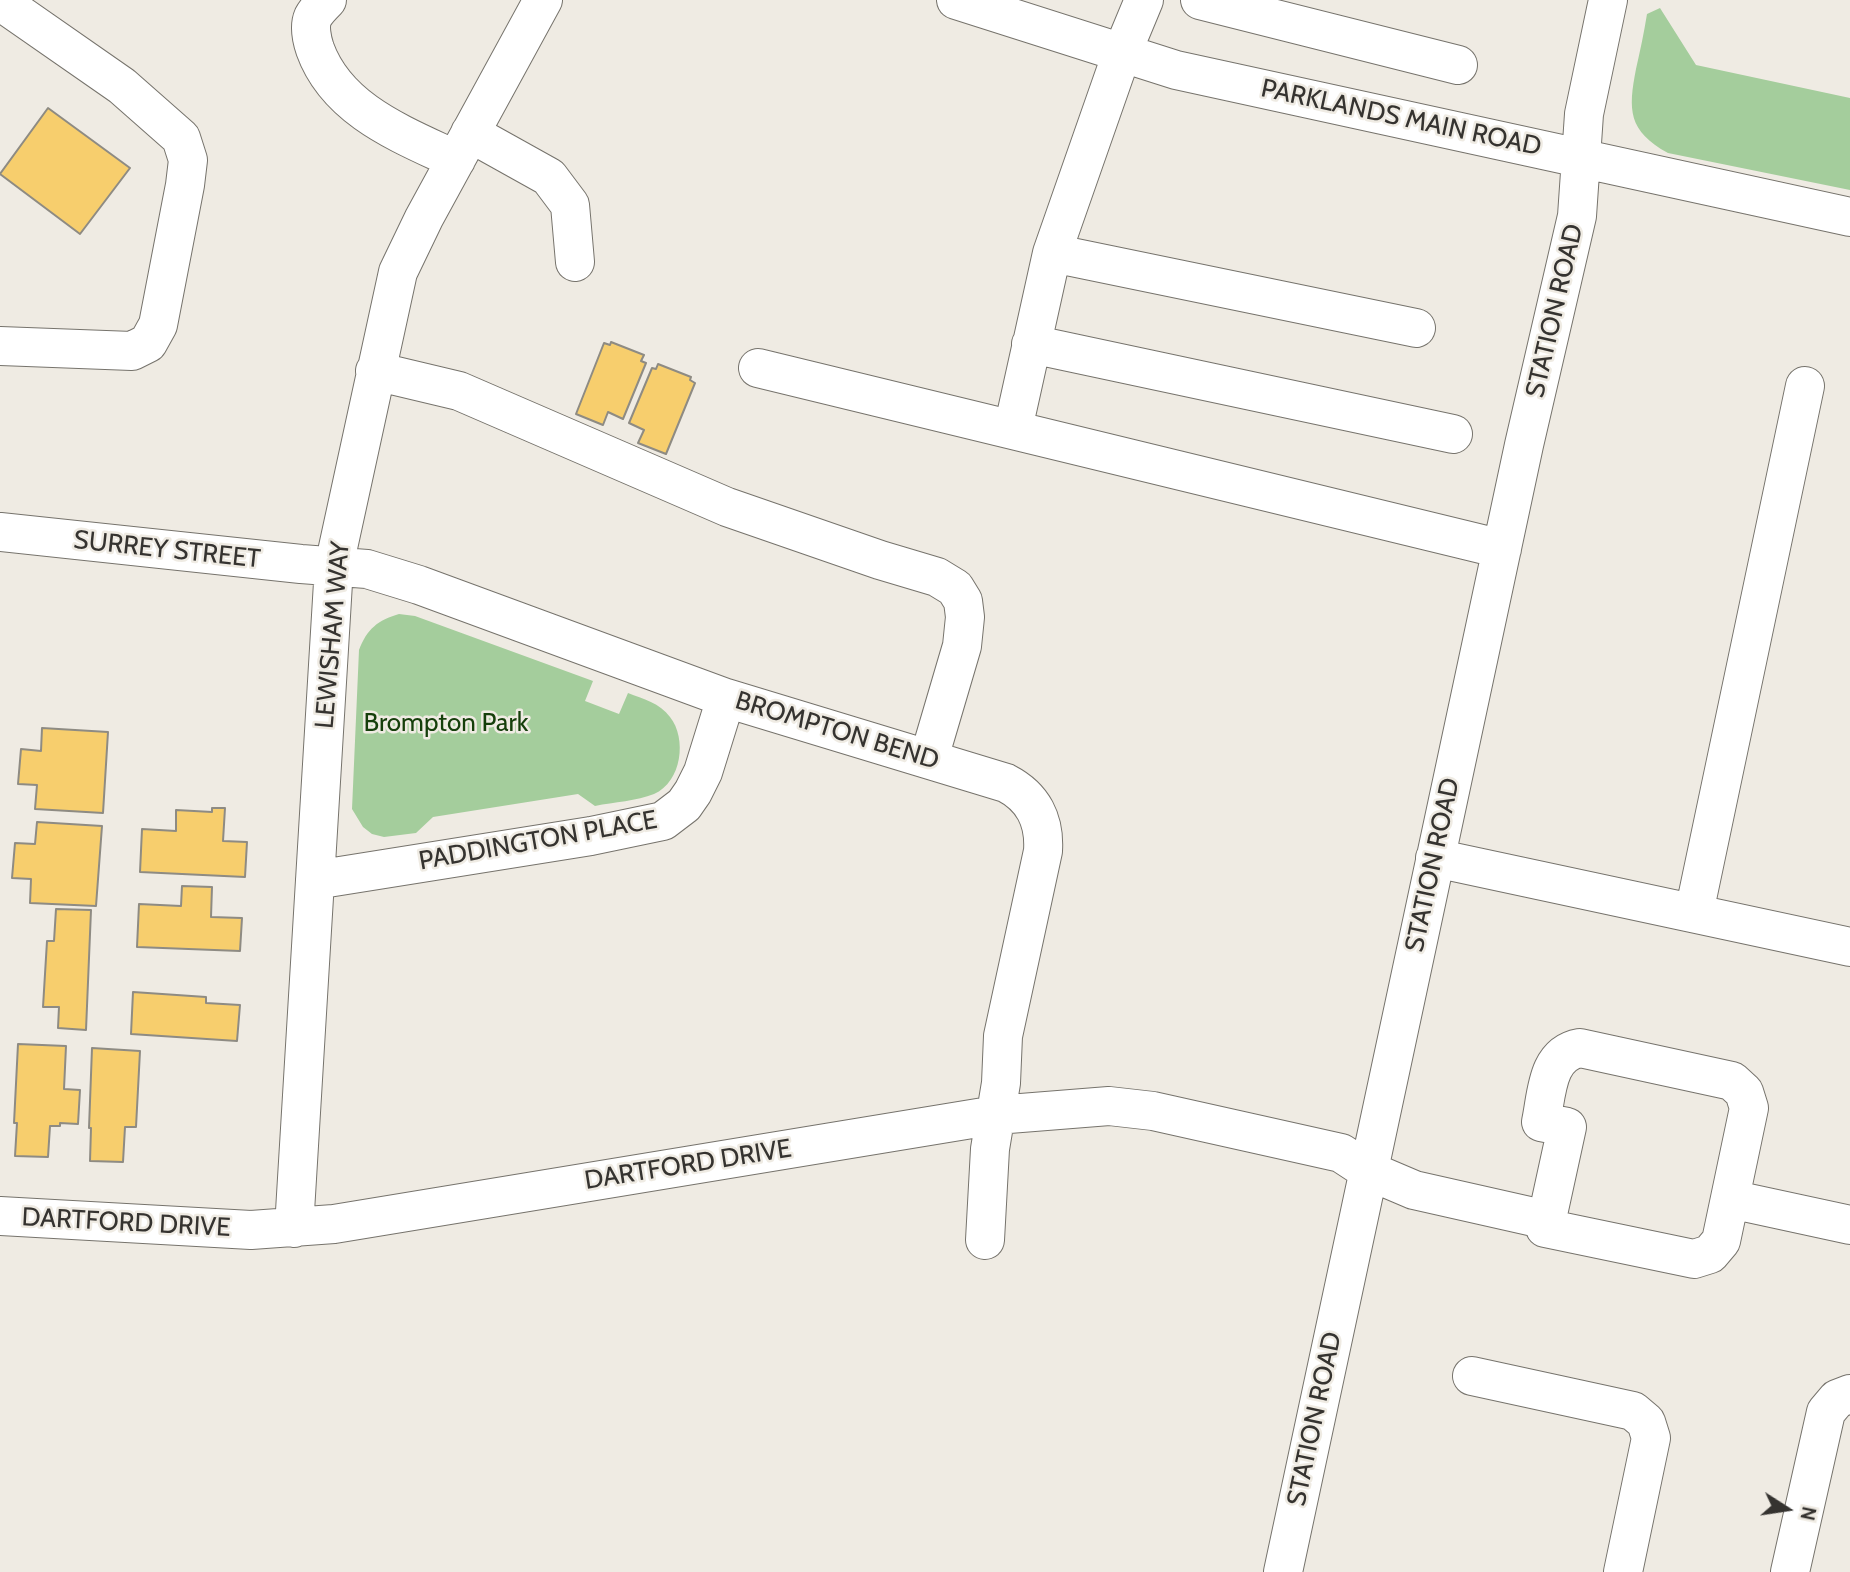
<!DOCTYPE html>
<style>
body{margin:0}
#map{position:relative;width:1850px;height:1572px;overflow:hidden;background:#efebe3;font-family:Cabin,sans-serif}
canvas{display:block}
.north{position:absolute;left:1752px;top:1474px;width:70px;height:70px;-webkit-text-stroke:5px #efebe3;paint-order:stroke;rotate:102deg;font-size:19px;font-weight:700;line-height:28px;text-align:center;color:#353330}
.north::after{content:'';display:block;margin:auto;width:24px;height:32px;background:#353330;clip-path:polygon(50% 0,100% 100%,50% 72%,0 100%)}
</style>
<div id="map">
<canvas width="1850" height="1572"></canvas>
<div class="north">N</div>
</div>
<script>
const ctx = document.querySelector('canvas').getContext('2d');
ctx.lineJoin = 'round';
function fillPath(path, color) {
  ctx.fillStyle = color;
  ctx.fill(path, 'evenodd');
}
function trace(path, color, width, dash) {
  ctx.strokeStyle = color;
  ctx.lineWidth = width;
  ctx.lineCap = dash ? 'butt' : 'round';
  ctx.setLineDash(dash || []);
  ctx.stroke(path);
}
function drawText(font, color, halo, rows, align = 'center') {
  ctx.font = font + ' Cabin,sans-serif';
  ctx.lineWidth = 5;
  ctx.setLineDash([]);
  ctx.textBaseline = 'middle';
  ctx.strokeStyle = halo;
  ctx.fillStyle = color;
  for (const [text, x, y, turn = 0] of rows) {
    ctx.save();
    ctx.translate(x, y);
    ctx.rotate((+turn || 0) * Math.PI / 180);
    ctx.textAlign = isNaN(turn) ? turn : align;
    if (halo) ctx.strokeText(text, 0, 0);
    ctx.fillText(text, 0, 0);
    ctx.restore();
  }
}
fillPath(new Path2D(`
 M1660,8L1696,65L1850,98V190L1668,153C1628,131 1628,110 1636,69C1640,51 1644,33 1647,14Z
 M399,614L415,616L593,681L585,701L619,714L628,693C643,699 660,703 670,717C687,738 682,782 654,794C637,801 614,802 595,806L578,794L433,817L416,833L384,837L372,834L363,827L352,809L359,650C367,629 378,620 399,614Z`), '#a4cd9c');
const building = new Path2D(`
 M48,108L130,168L80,234L0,174Z
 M611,342L644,355L641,361L646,363L623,419L608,412L603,425L576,414L604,343L610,345Z
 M658,364L691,377L690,380L695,383L666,454L638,443L644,430L629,423L652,368L656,369Z
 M42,728L108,732L103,813L35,809L37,785L18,784L21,749L41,751Z
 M212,808H225L223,841L247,842L245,877L140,872L142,829L176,831V810L212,812Z
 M37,822L102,826L96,906L30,903L31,879L12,878L15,843L35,844Z
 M182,886L212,887L211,917L242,918L240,951L137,947L139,904L181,906Z
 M56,909L91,910L86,1030L58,1028L59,1007H43L47,941H54Z
 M133,992L206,997V1003L240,1005L237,1041L131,1034Z
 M18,1044L66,1046L64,1089L80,1090L78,1124L60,1123V1126H50L48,1157L15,1156L17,1123H14Z
 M92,1048L140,1051L136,1127H125L123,1162L90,1161L91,1128H89Z`);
fillPath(building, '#f7ce6d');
trace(building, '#8e8b83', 2);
const minor = new Path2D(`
 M327,0C322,5 316,11 313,17C309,26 312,40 315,49C337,110 401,134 456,160
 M956,0L1176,70L1850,217
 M1200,0L1458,65
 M0,1L122,86L181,138L188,160L185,185L158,325L148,343L132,351L0,346
 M470,133L549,177L570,205L575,262
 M1052,253L1122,53L1144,0
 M1031,344L1453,434
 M758,368L1502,549
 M375,371L459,391L727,507L880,560L937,577L955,588L963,601L965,617L962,646L929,758
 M1013,429L1052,253L1416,328
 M0,532L301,564L367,569L419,585L726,698L1006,783C1033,797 1045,820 1043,851L1003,1036L1001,1083L990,1149L985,1240
 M1435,858L1850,947
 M315,880L591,836L663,821L684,805L693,792L703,772L726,698
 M1694,913L1805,386
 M1580,1048L1732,1081L1744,1092L1749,1108L1721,1241L1710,1254L1694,1259L1545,1228L1567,1127L1541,1122C1547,1094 1546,1054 1580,1048Z
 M1730,1199L1850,1225
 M0,1216L251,1230L334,1224L996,1115L1109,1106L1153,1111L1341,1153L1367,1170L1414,1190L1547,1220
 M294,1228L334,566L398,272L424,218L543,0
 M1472,1376L1633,1411L1646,1422L1651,1438L1623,1572
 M1283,1572L1524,445L1577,216L1584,114L1608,0
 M1790,1572L1826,1412L1837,1399L1850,1394`);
trace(minor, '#76736c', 40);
trace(minor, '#fff', 38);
drawText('26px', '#353330', '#efebe3', [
 ["PARKLANDS MAIN ROAD",1401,118,12],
 ["STATION ROAD",1555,311,-77],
 ["SURREY STREET",167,550,6],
 ["LEWISHAM WAY",333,635,-85],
 ["BROMPTON BEND",837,731,17],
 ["PADDINGTON PLACE",538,841,-10],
 ["STATION ROAD",1433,865,-78],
 ["DARTFORD DRIVE",688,1165,-9],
 ["DARTFORD DRIVE",126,1223,3],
 ["STATION ROAD",1315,1419,-78]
]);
drawText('26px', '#153f0b', '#efebe3', [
 ["Brompton Park",446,723]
]);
</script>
